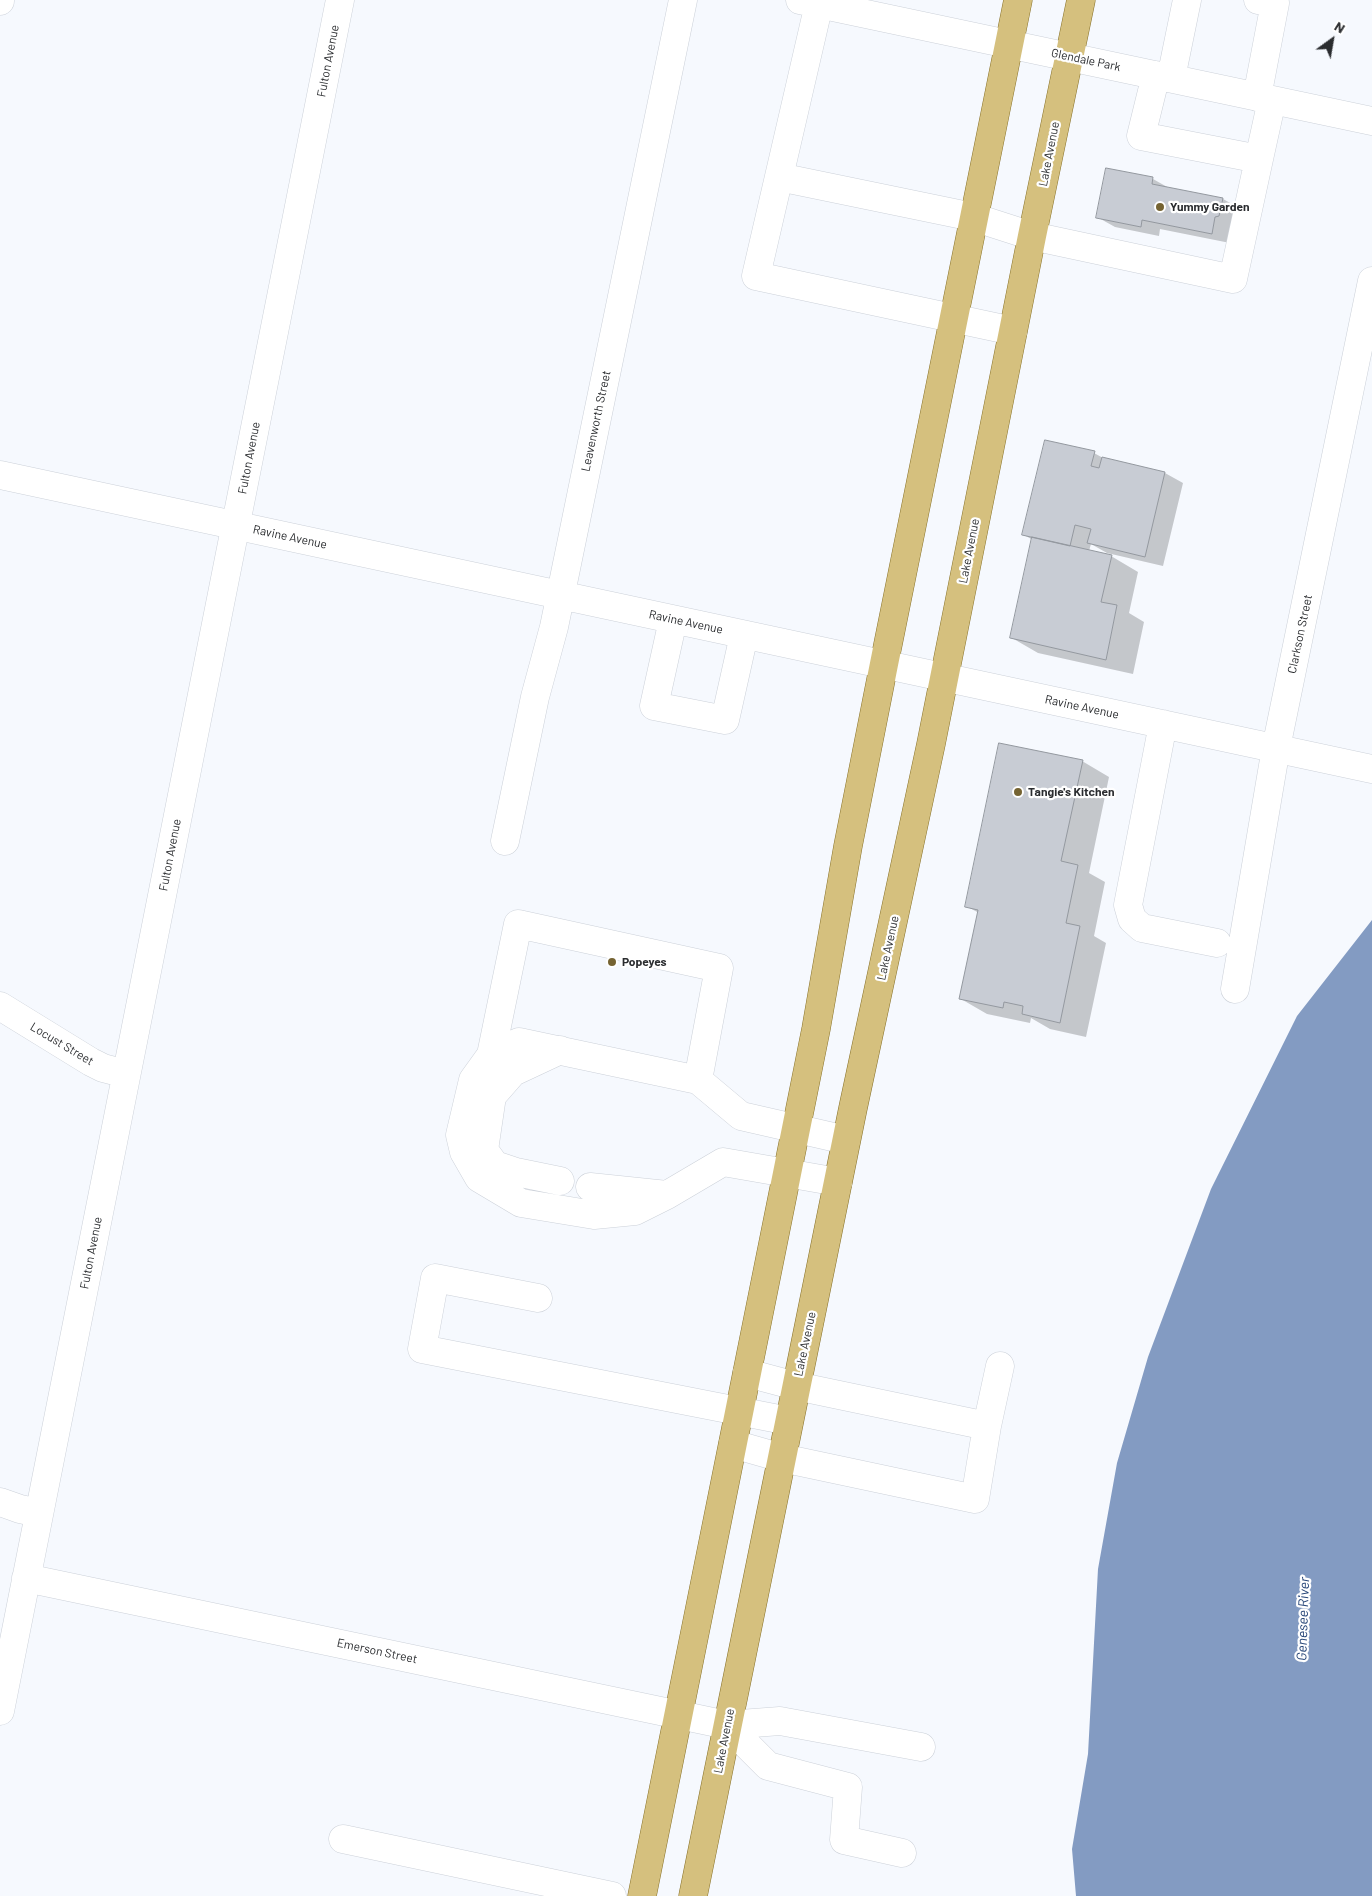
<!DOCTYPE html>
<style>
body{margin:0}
#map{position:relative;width:1372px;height:1896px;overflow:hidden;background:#f6f9fe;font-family:Barlow,sans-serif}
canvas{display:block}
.north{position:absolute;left:1307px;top:15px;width:50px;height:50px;-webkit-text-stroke:4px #fff;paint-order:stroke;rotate:32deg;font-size:14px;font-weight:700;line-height:20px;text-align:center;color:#2a2c2f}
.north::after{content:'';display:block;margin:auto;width:18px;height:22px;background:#2a2c2f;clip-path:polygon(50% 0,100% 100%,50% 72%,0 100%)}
</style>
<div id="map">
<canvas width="1372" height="1896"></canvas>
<div class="north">N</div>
</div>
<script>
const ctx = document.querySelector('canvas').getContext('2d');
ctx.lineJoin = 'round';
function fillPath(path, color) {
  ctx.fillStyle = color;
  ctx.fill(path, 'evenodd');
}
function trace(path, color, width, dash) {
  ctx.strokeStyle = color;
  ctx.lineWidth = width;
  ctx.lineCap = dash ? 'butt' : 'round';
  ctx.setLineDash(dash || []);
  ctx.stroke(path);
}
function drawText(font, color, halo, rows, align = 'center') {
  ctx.font = font + ' Barlow,sans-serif';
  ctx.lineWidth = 4.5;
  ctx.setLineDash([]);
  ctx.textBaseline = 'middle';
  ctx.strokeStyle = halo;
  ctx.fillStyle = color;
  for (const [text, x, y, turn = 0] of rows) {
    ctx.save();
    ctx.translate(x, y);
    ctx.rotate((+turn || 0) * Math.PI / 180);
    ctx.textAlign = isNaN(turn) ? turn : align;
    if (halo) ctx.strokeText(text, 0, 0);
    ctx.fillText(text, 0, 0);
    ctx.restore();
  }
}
fillPath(new Path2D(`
 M1372,920V1896H1076L1072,1849L1088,1754L1098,1569L1117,1463L1148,1357L1211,1189L1297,1016Z`), '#839bc2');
fillPath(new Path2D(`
 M1153,179L1169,188L1223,199L1241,209L1230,243L1160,229L1159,236L1115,227L1097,217Z
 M1094,453L1105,459L1165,473L1183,483L1163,566L1107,553L1091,544L1089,551L1111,556L1138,572L1129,613L1144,622L1133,674L1038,653L1012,638L1033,540L1024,535Z
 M1082,761L1109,777L1089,873L1105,882L1094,936L1106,943L1086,1037L1050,1029L1031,1018L1030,1023L987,1014L961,999L979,913L966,906Z`), '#0003');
const building = new Path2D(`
 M1106,168L1153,177L1152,184L1223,198L1219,216L1215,217L1212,234L1142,220L1141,227L1096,218Z
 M1045,440L1095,451L1091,466L1099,468L1102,457L1165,472L1145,557L1087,543L1091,529L1075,525L1070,546L1022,535Z
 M1032,537L1112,555L1101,602L1117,605L1106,660L1010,638Z
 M999,743L1083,760L1061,861L1078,865L1066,923L1080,926L1060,1023L1022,1014L1023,1006L1004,1002L1003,1008L959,999L978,910L965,907Z`);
fillPath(building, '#c8ccd4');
trace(building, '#93989f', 1);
const minor = new Path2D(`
 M800,0L1372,121
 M0,1V0
 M819,4L756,276L1013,331
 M1171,78L1187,0
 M1257,97L1275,3L1258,0
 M1259,159L1272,100
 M779,177L973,217L1032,236L1233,279L1259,159L1141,136L1156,75
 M0,475L1372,769
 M673,620L654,706L725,720L744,635
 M1163,724L1128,905L1132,919L1142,928L1217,943
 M505,841L535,697L554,627L683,0
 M1235,989L1276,748L1372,281
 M0,1006L91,1062L103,1068L126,1074
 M560,1050L513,1072L492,1096L484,1150L495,1165L516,1172L560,1181
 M491,1055L518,924L719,968L698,1080
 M838,1182L723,1162L667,1195L635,1211L594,1215L521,1203L479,1178L464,1152L460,1135L473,1080L491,1055L519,1042L698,1080L741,1116L846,1140
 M590,1187L667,1195
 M538,1298L435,1278L422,1349L789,1421
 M987,1426L1000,1366
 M733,1444L782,1458L975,1499L987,1426L796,1386L747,1373
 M0,1502L20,1509L39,1513
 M26,1578L727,1725L780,1721L921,1747
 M0,1711L340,0
 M727,1725L768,1766L848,1787L844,1840L902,1853
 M343,1839L612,1896`);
const major = new Path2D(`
 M642,1896L816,1029L848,846L884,664L1018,0
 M693,1896L853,1108L931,744L1032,236L1081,0`);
trace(minor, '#ccd1d9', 29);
trace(major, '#87712a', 29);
trace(minor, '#fff', 28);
trace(major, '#d5c07e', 28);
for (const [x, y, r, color] of [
 [1160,207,5,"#756332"],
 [1018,792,5,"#756332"],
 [612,962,5,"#756332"]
]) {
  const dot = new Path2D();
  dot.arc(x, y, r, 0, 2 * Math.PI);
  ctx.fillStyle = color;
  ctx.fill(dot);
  trace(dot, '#fff', 2);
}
drawText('12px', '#2a2c2f', '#fff', [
 ["Glendale Park",1086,60,12],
 ["Fulton Avenue",328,61,-79],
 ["Lake Avenue",1049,154,-79],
 ["Leavenworth Street",596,421,-78],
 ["Fulton Avenue",249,458,-79],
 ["Ravine Avenue",290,537,12],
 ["Lake Avenue",969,551,-79],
 ["Ravine Avenue",686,622,12],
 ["Clarkson Street",1300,634,-78],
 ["Ravine Avenue",1082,707,12],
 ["Fulton Avenue",170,855,-79],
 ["Lake Avenue",888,948,-78],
 ["Locust Street",62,1044,31],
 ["Fulton Avenue",91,1253,-79],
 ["Lake Avenue",805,1344,-78],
 ["Emerson Street",377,1651,12],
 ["Lake Avenue",724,1741,-79]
]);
drawText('bold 12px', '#2a2c2f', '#fff', [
 ["Yummy Garden",1170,207],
 ["Tangie's Kitchen",1028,792],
 ["Popeyes",622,962]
], 'left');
drawText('italic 14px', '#274678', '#fff', [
 ["Genesee River",1303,1619,-88]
]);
</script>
